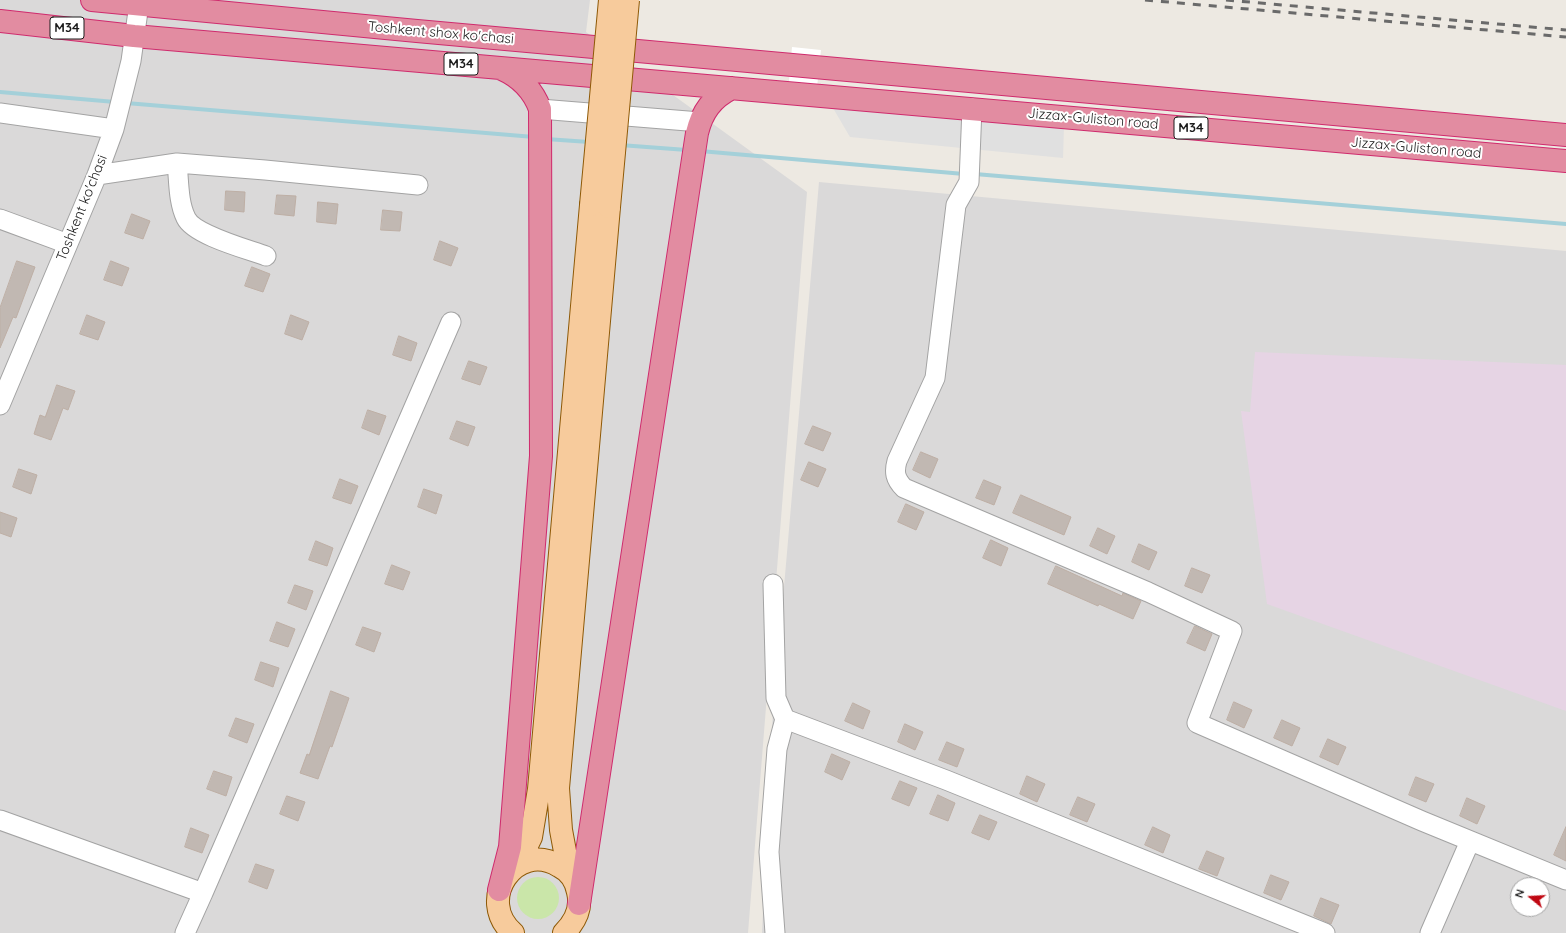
<!DOCTYPE html>
<style>
body{margin:0}
#map{position:relative;width:1566px;height:933px;overflow:hidden;background:#ede9e2;font-family:Quicksand,sans-serif}
canvas{display:block}
.north{position:absolute;left:1510px;top:877px;width:40px;height:40px;box-sizing:border-box;background:#fff;border:1px solid #a4a4a4;border-radius:50%;rotate:288deg;font-size:11px;font-weight:700;line-height:16px;text-align:center;color:#1c1c1c}
.north::after{content:'';display:block;margin:auto;width:14px;height:18px;background:#c00813;clip-path:polygon(50% 0,100% 100%,50% 72%,0 100%)}
</style>
<div id="map">
<canvas width="1566" height="933"></canvas>
<div class="north">N</div>
</div>
<script>
const ctx = document.querySelector('canvas').getContext('2d');
ctx.lineJoin = 'round';
function fillPath(path, color) {
  ctx.fillStyle = color;
  ctx.fill(path, 'evenodd');
}
function trace(path, color, width, dash) {
  ctx.strokeStyle = color;
  ctx.lineWidth = width;
  ctx.lineCap = dash ? 'butt' : 'round';
  ctx.setLineDash(dash || []);
  ctx.stroke(path);
}
function drawText(font, color, halo, rows, align = 'center') {
  ctx.font = font + ' Quicksand,sans-serif';
  ctx.lineWidth = 4;
  ctx.setLineDash([]);
  ctx.textBaseline = 'middle';
  ctx.strokeStyle = halo;
  ctx.fillStyle = color;
  for (const [text, x, y, turn = 0] of rows) {
    ctx.save();
    ctx.translate(x, y);
    ctx.rotate((+turn || 0) * Math.PI / 180);
    ctx.textAlign = isNaN(turn) ? turn : align;
    if (halo) ctx.strokeText(text, 0, 0);
    ctx.fillText(text, 0, 0);
    ctx.restore();
  }
}
fillPath(new Path2D(`
 M0,0H590L586,32L807,192L748,933H0Z
 M819,182L1566,251V933H762L772,726ZM1518,885H1542V909H1518Z`), '#dad9d9');
fillPath(new Path2D(`
 M1255,352L1566,365V711L1267,604L1241,411L1250,412Z`), '#e6d4e4');
fillPath(new Path2D(`
 M517 898a21 21 0 1 1 42 0a21 21 0 1 1-42 0Z`), '#cae6a9');
fillPath(new Path2D(`
 M833,108L1064,124L1063,158L850,137Z`), '#e0e0e0');
fillPath(new Path2D(`
 M792,47L821,50L815,106L787,104Z`), '#fff');
trace(new Path2D(`
 M0,92L115,102
 M126,103L534,137
 M546,139L589,142
 M620,145L687,150
 M700,151L964,174
 M975,174L1566,224`), '#a4d0d9', 4);
const building = new Path2D(`
 M226,191L245,192L244,212L225,210Z
 M277,195L296,196L294,216L275,214Z
 M318,202L338,204L336,224L317,222Z
 M383,210L402,212L400,231L381,230Z
 M132,214L150,221L143,239L125,233Z
 M440,241L458,248L451,266L434,260Z
 M17,261L35,267L16,318L13,317L0,348V308Z
 M111,261L129,268L122,286L104,280Z
 M252,267L270,274L263,292L245,286Z
 M87,315L105,322L98,340L80,334Z
 M291,315L309,322L302,340L285,334Z
 M399,336L417,343L411,361L393,355Z
 M469,361L487,367L480,385L462,379Z
 M57,385L75,391L68,410L63,408L51,440L34,434L40,415L45,417Z
 M368,410L386,416L379,435L362,428Z
 M457,421L475,427L468,446L450,439Z
 M813,426L831,433L823,451L805,444Z
 M921,452L938,459L930,478L913,470Z
 M809,462L826,469L818,487L801,480Z
 M19,469L37,475L31,494L13,487Z
 M340,479L358,486L351,504L333,498Z
 M984,480L1001,487L994,505L976,498Z
 M424,489L442,495L436,514L418,507Z
 M1021,495L1071,517L1064,535L1013,513Z
 M906,504L924,512L916,530L898,522Z
 M0,512L17,518L11,537L0,533Z
 M1098,528L1115,536L1107,554L1090,546Z
 M991,540L1008,548L1001,566L983,558Z
 M316,541L333,548L327,566L309,560Z
 M1139,544L1157,552L1149,570L1132,562Z
 M392,565L410,572L403,590L385,584Z
 M1056,566L1122,596L1123,593L1141,601L1133,619L1099,604L1098,606L1048,584Z
 M1192,568L1210,575L1202,593L1185,586Z
 M295,585L313,591L306,610L288,603Z
 M277,622L295,629L288,647L270,641Z
 M1195,626L1212,634L1205,651L1187,643Z
 M363,627L381,633L374,652L356,645Z
 M261,662L279,668L273,687L255,680Z
 M331,691L349,698L332,747L330,746L318,779L300,773L307,754L309,755Z
 M1234,702L1252,710L1244,728L1227,720Z
 M853,703L870,711L863,729L845,721Z
 M236,718L254,724L247,743L229,736Z
 M1282,720L1300,728L1292,746L1274,738Z
 M905,724L923,732L915,750L898,742Z
 M1328,739L1346,747L1338,765L1320,757Z
 M947,742L964,749L957,767L939,760Z
 M832,754L850,762L842,780L825,772Z
 M214,771L232,777L226,796L207,789Z
 M1027,776L1045,784L1037,802L1020,794Z
 M1416,777L1434,784L1426,802L1409,795Z
 M900,781L917,788L909,806L892,799Z
 M938,795L955,803L948,821L930,814Z
 M287,796L305,802L298,821L280,814Z
 M1078,797L1095,804L1087,822L1070,815Z
 M1467,798L1485,806L1477,824L1460,816Z
 M980,815L997,822L989,840L972,833Z
 M1153,827L1170,835L1163,853L1145,845Z
 M1566,827V861L1554,855Z
 M191,828L209,835L202,853L185,847Z
 M1207,851L1224,858L1217,876L1199,869Z
 M256,864L274,870L267,889L249,882Z
 M1271,875L1289,882L1281,900L1264,893Z
 M1321,898L1339,905L1331,924L1314,916Z`);
fillPath(building, '#c1b8b2');
trace(building, '#beafa5', 1);
const minor = new Path2D(`
 M972,108L969,182L956,205L935,378L897,461C894,472 895,479 904,488L1148,592L1232,631L1197,723L1422,821L1566,880
 M540,109L700,122
 M0,113L114,129
 M177,163C179,180 178,202 186,218C194,235 247,249 266,256
 M97,175L177,163L265,170L418,185
 M0,219L68,244
 M0,405L97,175L114,129L131,61L139,4
 M773,584L776,698L785,719L777,749L769,852L775,933
 M785,719L946,780L1325,933
 M0,820L203,893L451,322
 M185,933L203,893
 M1430,933L1470,841`);
const major = new Path2D(`
 M517,866L531,837L539,789L591,205
 M569,873L561,830L558,788L609,207
 M513,933C475,900 516,840 559,866C569,871 576,881 578,892C582,908 575,922 564,933`);
const highway = new Path2D(`
 M92,0L417,31L1566,135
 M0,21L134,36L1566,161
 M499,890L510,847L541,456L540,109C533,90 520,77 502,69
 M579,904L697,133C702,112 712,98 732,88`);
trace(minor, '#a3a3a3', 21);
trace(major, '#8e5906', 24);
trace(highway, '#cf2b6d', 24);
trace(minor, '#fff', 19);
trace(major, '#f7cb9c', 22);
trace(highway, '#e28ca1', 22);
trace(new Path2D(`
 M1145,0L1566,37
 M1226,0L1566,30`), '#6a6a6a', 3, [8, 8]);
const majorBridge = new Path2D(`
 M591,205L610,0
 M609,207L628,0`);
trace(majorBridge, '#8e5906', 24, []);
trace(majorBridge, '#f7cb9c', 22);
for (const [x, y, w] of [
 [67,28,34],
 [461,64,34],
 [1191,128,34]
]) {
  const box = new Path2D();
  box.roundRect(x - w / 2, y - 11, w, 22, 3);
  ctx.fillStyle = '#fff';
  ctx.fill(box);
  trace(box, '#1c1c1c', 1);
}
drawText('bold 13px', '#1c1c1c', null, [
 ["M34",67,28],
 ["M34",461,64],
 ["M34",1191,128]
]);
drawText('14px', '#1c1c1c', '#fff', [
 ["Toshkent shox ko'chasi",441,33,5],
 ["Jizzax-Guliston road",1093,119,5],
 ["Jizzax-Guliston road",1416,148,5],
 ["Toshkent ko'chasi",82,208,-68]
]);
</script>
